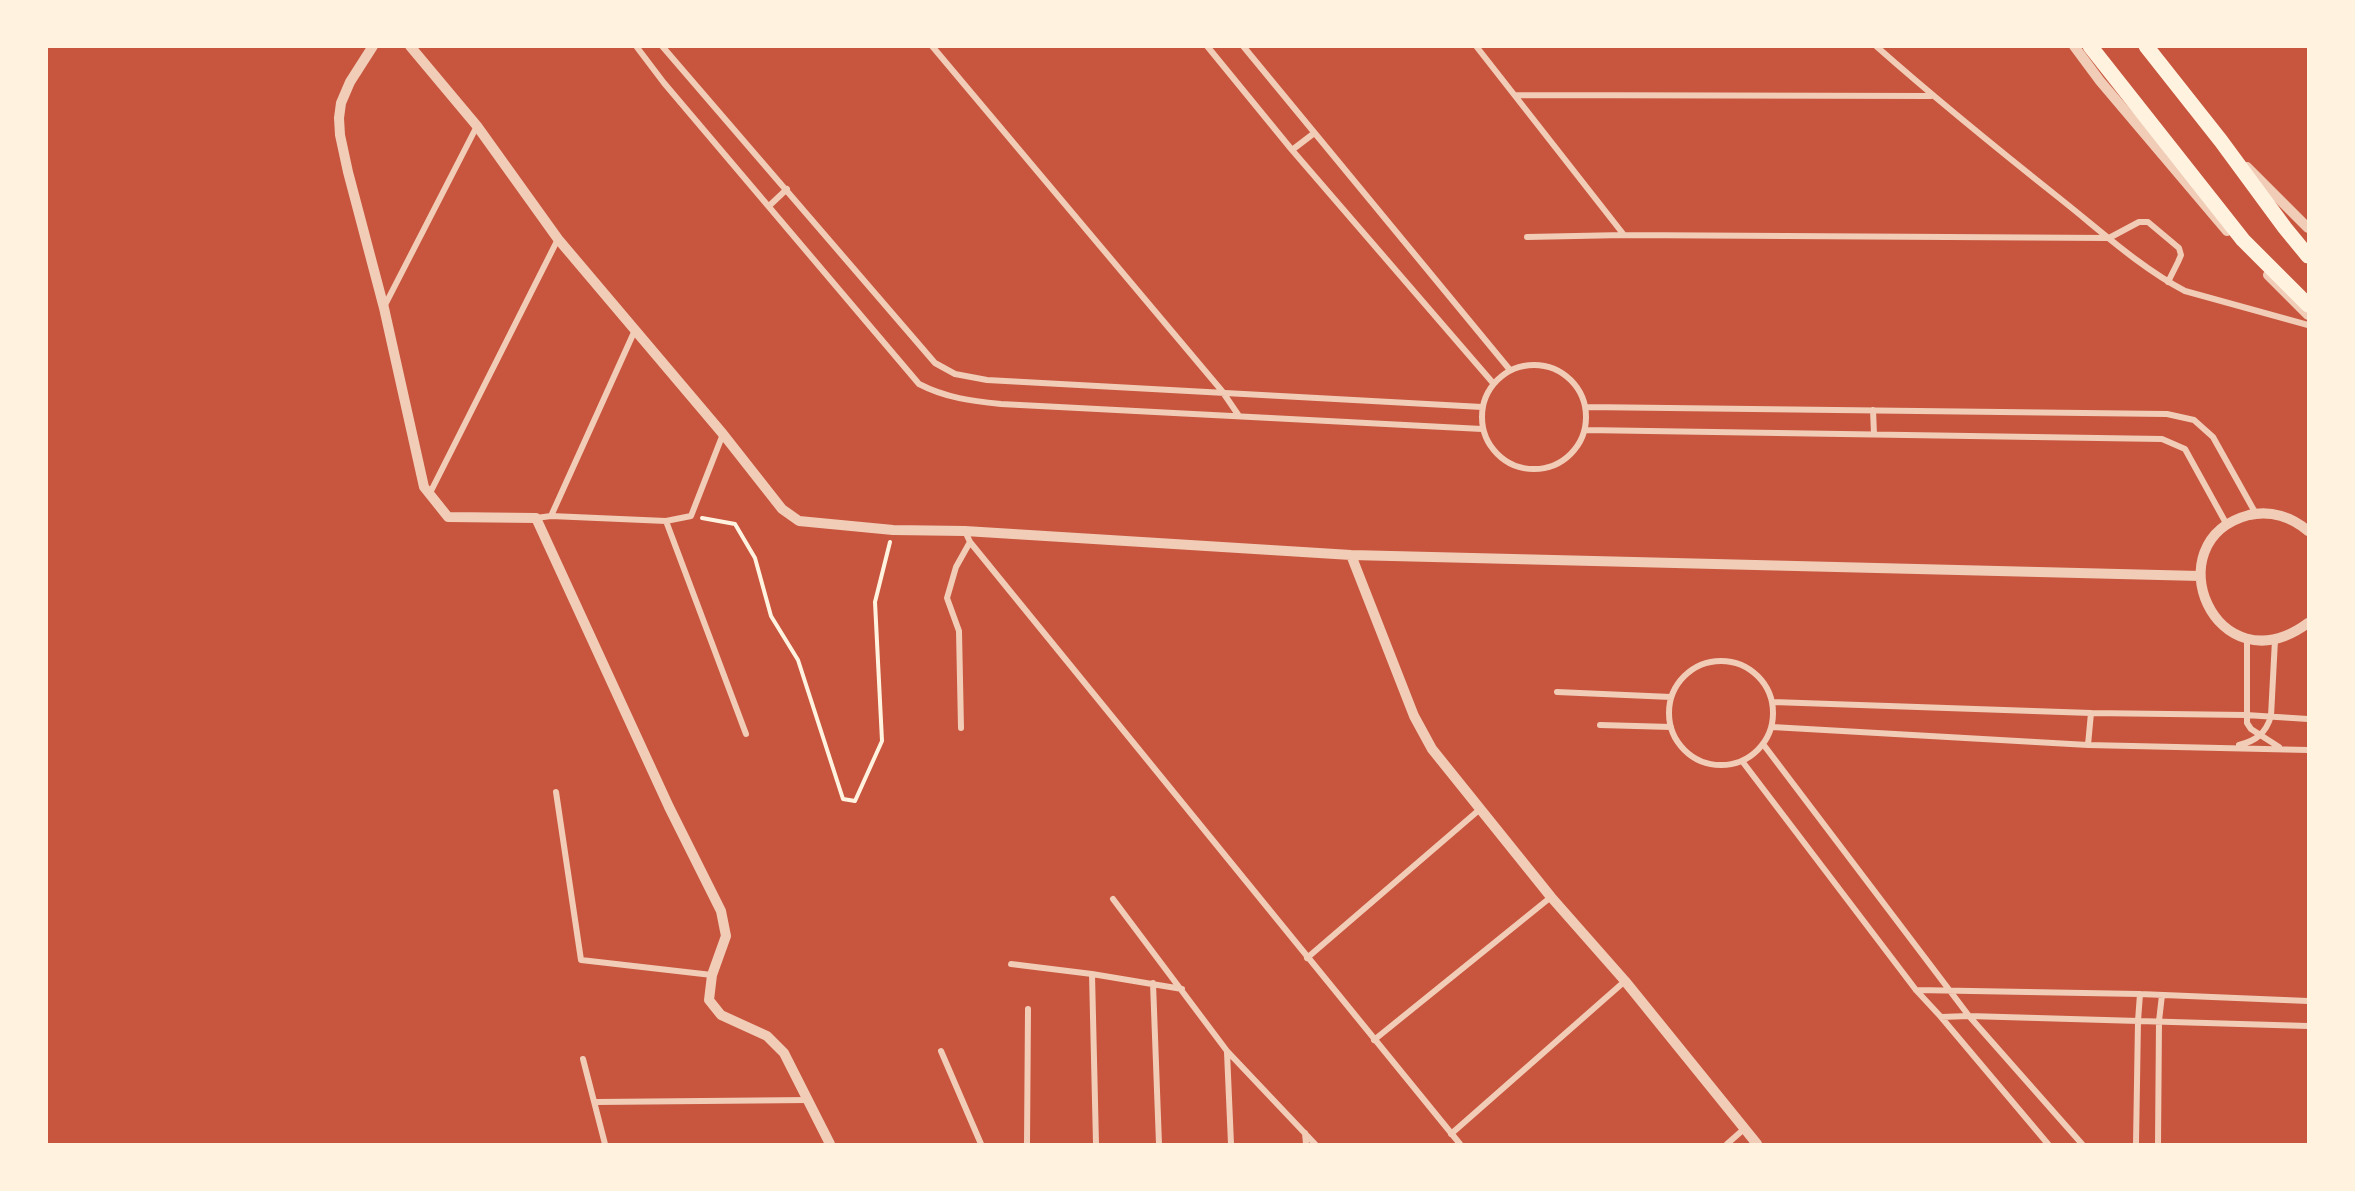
<!DOCTYPE html>
<style>
body{margin:0}
#map{position:relative;width:2355px;height:1191px;overflow:hidden;background:#c8553d;font-family:"PT Sans Narrow",sans-serif}
canvas{display:block}
.frame{position:absolute;inset:0;border:48px solid #fff3e0;pointer-events:none}
</style>
<div id="map">
<canvas width="2355" height="1191"></canvas>
<div class="frame"></div>
</div>
<script>
const ctx = document.querySelector('canvas').getContext('2d');
ctx.lineJoin = 'round';
function trace(path, color, width, dash) {
  ctx.strokeStyle = color;
  ctx.lineWidth = width;
  ctx.lineCap = dash ? 'butt' : 'round';
  ctx.setLineDash(dash || []);
  ctx.stroke(path);
}
trace(new Path2D(`
 M702,518L735,524L755,558L771,616L798,660L843,799L855,801L882,741L875,602L890,542`), '#fff3e0', 4);
trace(new Path2D(`
 M636,46L664,83L919,384C946,398 972,401 1001,404L1482,429
 M662,46L935,363L955,374L987,380L1482,407
 M932,46L1222,391L1239,416
 M1207,46L1292,150L1493,383
 M1243,46L1510,370
 M1476,46L1624,235
 M1876,46C1937,100 2000,151 2063,201C2102,232 2141,268 2185,291L2308,325
 M1515,95L1931,96
 M1292,150L1313,134
 M769,206L787,189
 M1527,237L1624,235L2109,238L2139,222H2148L2179,248L2181,255L2178,262L2168,282
 M384,307L477,126
 M1482 417a52 52 0 1 1 104 0a52 52 0 1 1-104 0Z
 M1586,407L2167,414L2194,420L2213,437L2256,514
 M1873,410L1874,434
 M1585,430L2162,439L2185,449L2227,525
 M429,495L558,239
 M551,516L635,330
 M536,518L551,516L666,521L691,516L723,434
 M666,521L746,734
 M965,531L970,542L1460,1144
 M2247,638V723L2251,729L2279,747
 M1669 713a52 52 0 1 1 104 0a52 52 0 1 1-104 0Z
 M1557,692L1671,697
 M1773,702L2091,713L2246,715L2308,719
 M1600,725L1671,727
 M1772,727L2088,745L2308,750
 M961,728L959,631L947,598L956,567L970,542
 M1763,744L1969,1016L2082,1144
 M2088,745L2091,713
 M2239,745C2256,741 2266,733 2271,716L2275,640
 M1742,761L1916,990L1941,1017L2048,1144
 M556,792L581,960L712,975
 M1113,899L1227,1051L1315,1144
 M1307,958L1479,810
 M1011,964L1092,974L1182,989
 M1092,974L1096,1144
 M1153,983L1159,1144
 M1916,990L2140,994L2308,1001
 M1941,1017L1969,1016L2308,1026
 M1374,1040L1551,897
 M941,1051L981,1144
 M1227,1052L1231,1144
 M583,1059L605,1144
 M596,1102L809,1100
 M1305,1133L1306,1144
 M1451,1134L1625,981
 M1027,1144L1028,1009
 M1727,1144L1744,1129
 M2136,1144L2138,1021L2140,994
 M2158,1144L2159,1021L2162,995`), '#f1ccb7', 6);
trace(new Path2D(`
 M373,46L350,82L341,103L339,118L340,135L348,172L384,308L424,487L448,517L536,518L669,807L721,911L726,936L712,975L709,1000L721,1015L767,1036L784,1053L830,1144
 M410,46L477,126L558,239L723,434L782,509L799,521L893,530L965,531L1351,555L2200,576
 M2074,46L2100,81L2227,231
 M2247,167L2308,228
 M2268,275L2308,315
 M2308,531C2292,517 2271,510 2249,515C2152,541 2216,691 2308,623
 M1351,555L1414,716L1432,749L1551,897L1625,981L1757,1144`), '#f1ccb7', 10);
trace(new Path2D(`
 M2090,46L2243,240L2308,305
 M2146,46L2221,141L2285,228L2308,256`), '#fff3e0', 15);
</script>
